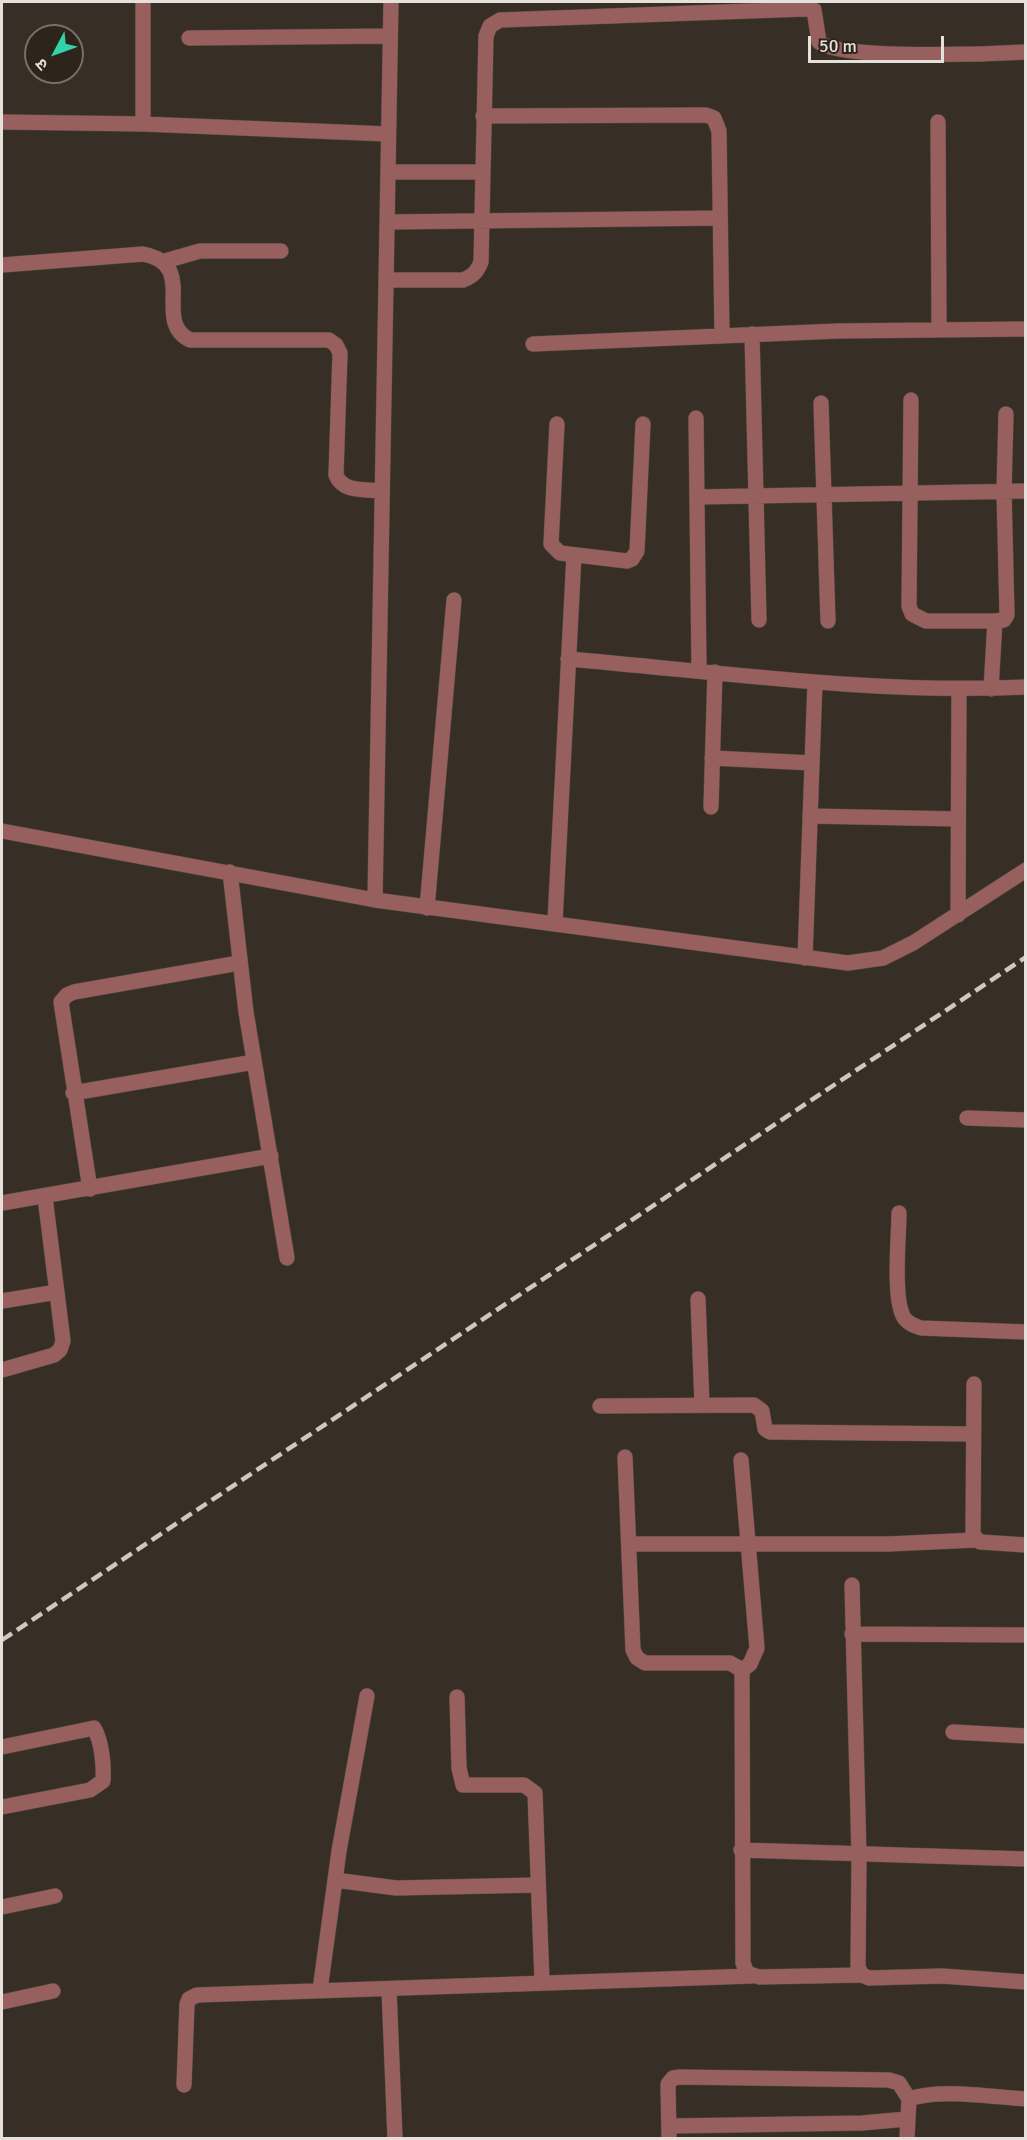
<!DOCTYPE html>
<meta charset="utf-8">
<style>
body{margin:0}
#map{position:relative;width:1027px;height:2140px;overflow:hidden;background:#372f25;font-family:Signika,"Noto Sans Devanagari",sans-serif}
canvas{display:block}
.frame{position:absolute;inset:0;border:3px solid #e5e0d9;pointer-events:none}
.north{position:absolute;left:24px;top:24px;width:60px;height:60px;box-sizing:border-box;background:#2d251b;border:2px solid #777067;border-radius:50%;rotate:229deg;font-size:16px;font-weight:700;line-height:24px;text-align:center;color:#e5e0d9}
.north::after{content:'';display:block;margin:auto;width:21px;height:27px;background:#31d4a9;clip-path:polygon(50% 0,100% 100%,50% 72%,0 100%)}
.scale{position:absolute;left:808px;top:36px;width:136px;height:27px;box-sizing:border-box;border:3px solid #e5e0d9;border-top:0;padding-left:8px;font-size:18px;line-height:21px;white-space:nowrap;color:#e5e0d9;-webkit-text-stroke:4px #2d251b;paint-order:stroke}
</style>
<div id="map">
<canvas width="1027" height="2140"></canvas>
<div class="frame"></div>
<div class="north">उ</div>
<div class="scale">50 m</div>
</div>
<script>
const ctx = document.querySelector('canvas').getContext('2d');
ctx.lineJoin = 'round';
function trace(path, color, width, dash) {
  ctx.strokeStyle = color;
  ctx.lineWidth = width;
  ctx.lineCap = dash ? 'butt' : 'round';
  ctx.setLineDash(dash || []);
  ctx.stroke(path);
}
const minor = new Path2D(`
 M189,38L390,36
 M483,116L706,115L714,118L719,131L722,335
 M2,122L143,124L388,134
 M938,122L939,330
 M143,124V2
 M388,172H482
 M388,222L720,218
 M165,261L200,251H281
 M2,265L143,254C200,265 151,321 190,340H329L336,345L340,353L336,475C343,493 365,489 382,491
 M386,280H463C473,276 477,272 481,262L486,36L490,26L500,20L805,9L814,10L819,42C841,60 990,54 1026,52
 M752,334L759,620
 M533,344L838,331L1026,329
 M911,400L909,606L912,614L926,621H995L991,689
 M821,403L828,621
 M696,418L699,670
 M557,424L551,544L560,553L627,561L632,559L637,551L643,424
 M697,497L1026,491
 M995,621L1004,620L1007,615L1004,491L1006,414
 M568,659C720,672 873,694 1026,687
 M712,758L812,763
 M711,807L715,672
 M810,816L958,819
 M2,831L375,900L848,963L883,958L913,943L1026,870
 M230,872L246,1012L287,1258
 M375,900L391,2
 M427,908L454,600
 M958,915L959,690
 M555,922L574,555
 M805,958L815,682
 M73,1093L254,1062
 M967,1118L1026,1120
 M90,1189L61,1002L67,995L74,992L239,963
 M2,1203L271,1156
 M899,1213C899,1236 892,1302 905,1319C909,1324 915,1326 921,1328L1026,1332
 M698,1299L702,1405
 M2,1301L57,1292
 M2,1370L54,1355L60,1350L63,1341L45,1197
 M974,1384L973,1535L980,1542L1026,1545
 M600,1406L754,1405L762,1411L765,1429L770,1432L973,1434
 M625,1457L633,1650L637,1658L645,1663H730L742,1670L743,1963L747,1973L759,1977L862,1975
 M741,1460L757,1648L750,1664L742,1670
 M629,1544H888L976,1540
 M852,1585L859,1856L858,1967L862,1975L869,1978L942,1976L1026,1982
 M852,1634L1026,1635
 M457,1697L459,1768L463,1785H524L535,1793L542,1982
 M953,1732L1026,1736
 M2,1747L94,1728C102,1742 104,1766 103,1781L90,1790L2,1807
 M741,1850L1026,1859
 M335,1880L396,1888L537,1885
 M2,1907L55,1896
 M389,1989L395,2138
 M320,1990L339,1851L367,1696
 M2,2002L53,1991
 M184,2085L187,2004L189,1999L197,1995L752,1976
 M669,2126L862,2123L907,2119
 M669,2138L668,2084L673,2078L680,2077L889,2080L899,2083L909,2099
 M907,2138L909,2099C940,2088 992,2097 1026,2099`);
trace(minor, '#534b42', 16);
trace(minor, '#975f5e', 15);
trace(new Path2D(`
 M2,1640L1026,957`), '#cec8c1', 4.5, [12, 6]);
</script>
